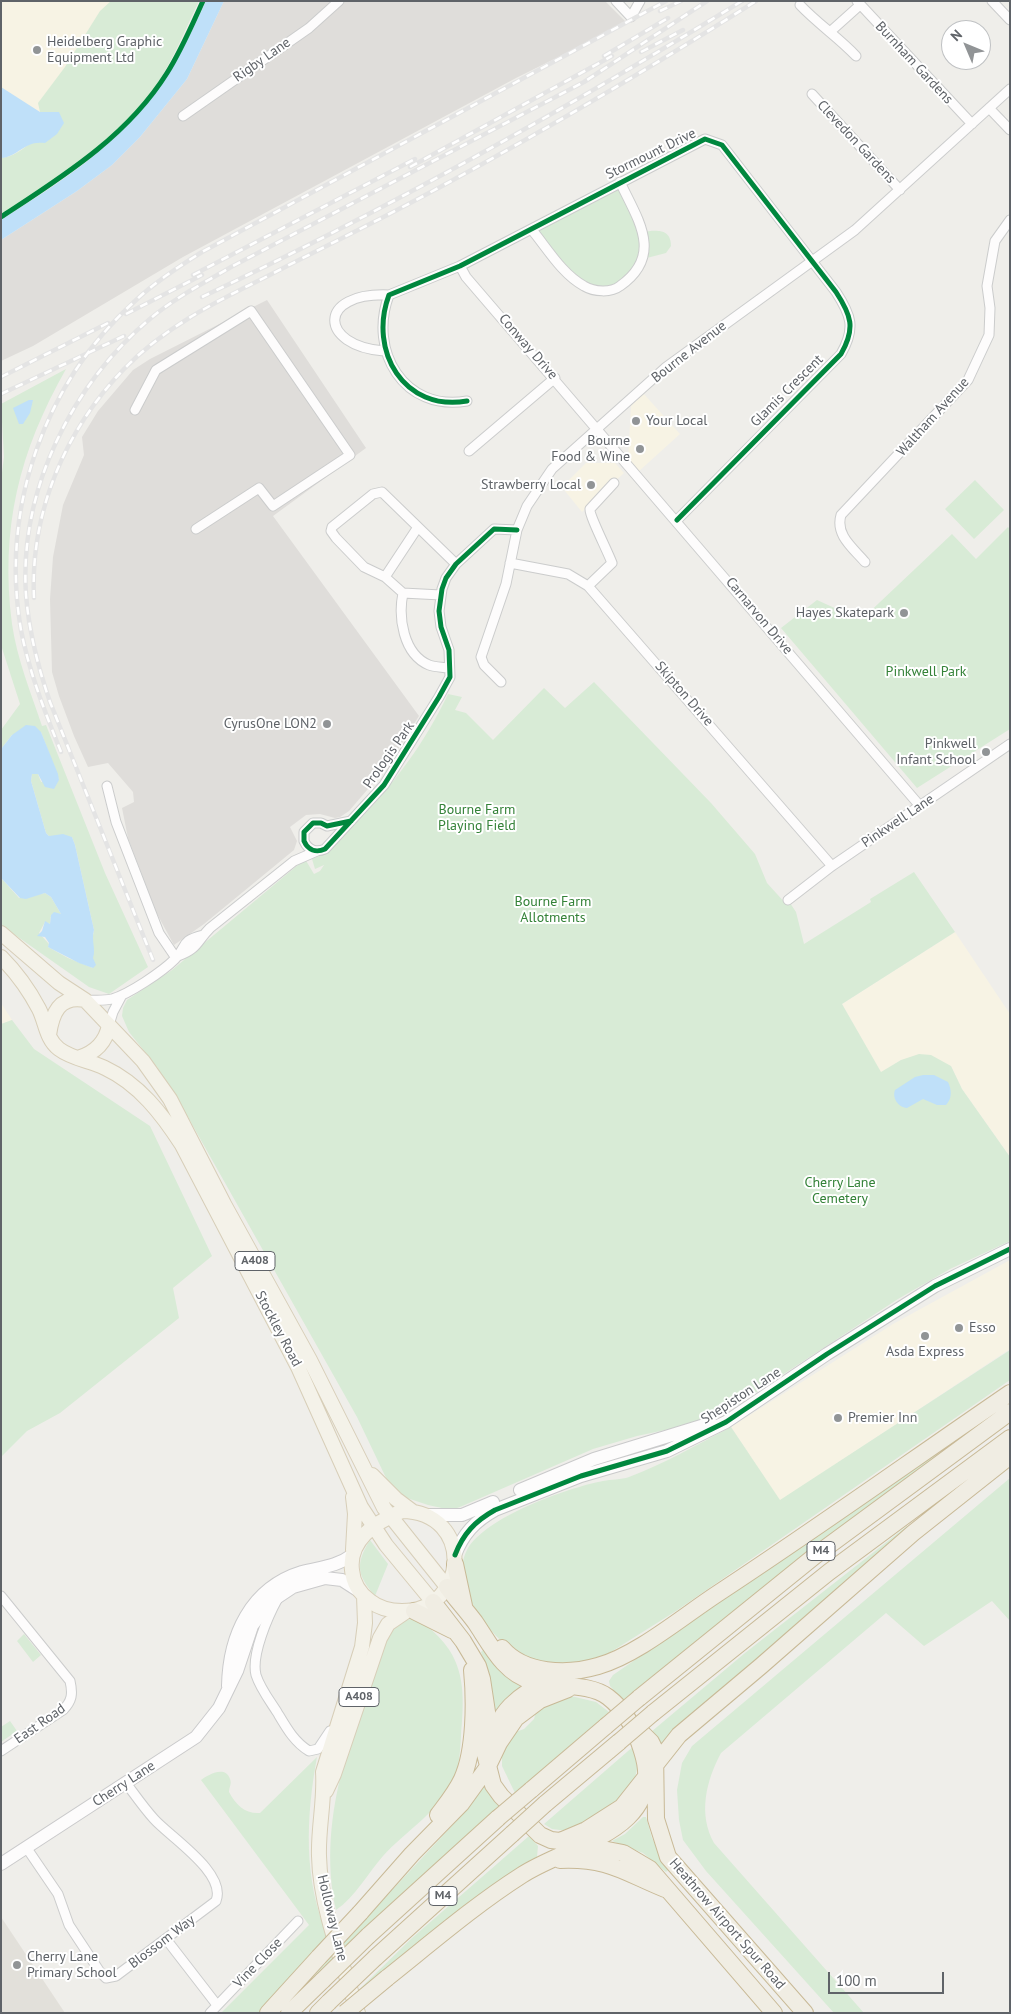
<!DOCTYPE html>
<style>
body{margin:0}
#map{position:relative;width:1011px;height:2014px;overflow:hidden;background:#efeeea;font-family:"PT Sans",sans-serif}
canvas{display:block}
.frame{position:absolute;inset:0;border:2px solid #5f6368;pointer-events:none}
.north{position:absolute;left:941px;top:20px;width:50px;height:50px;box-sizing:border-box;background:#fff;border:1px solid #bfc1c3;border-radius:50%;rotate:315deg;font-size:14px;font-weight:700;line-height:20px;text-align:center;color:#5f6368}
.north::after{content:'';display:block;margin:auto;width:18px;height:22px;background:#919496;clip-path:polygon(50% 0,100% 100%,50% 72%,0 100%)}
.scale{position:absolute;left:828px;top:1972px;width:116px;height:22px;box-sizing:border-box;border:2px solid #5f6368;border-top:0;padding-left:6px;font-size:15px;line-height:18px;white-space:nowrap;color:#5f6368;-webkit-text-stroke:4px #fff;paint-order:stroke}
</style>
<div id="map">
<canvas width="1011" height="2014"></canvas>
<div class="frame"></div>
<div class="north">N</div>
<div class="scale">100 m</div>
</div>
<script>
const ctx = document.querySelector('canvas').getContext('2d');
ctx.lineJoin = 'round';
function fillPath(path, color) {
  ctx.fillStyle = color;
  ctx.fill(path, 'evenodd');
}
function trace(path, color, width, dash) {
  ctx.strokeStyle = color;
  ctx.lineWidth = width;
  ctx.lineCap = dash ? 'butt' : 'round';
  ctx.setLineDash(dash || []);
  ctx.stroke(path);
}
function drawText(font, color, halo, rows, align = 'center') {
  ctx.font = font + ' "PT Sans",sans-serif';
  ctx.lineWidth = 4;
  ctx.setLineDash([]);
  ctx.textBaseline = 'middle';
  ctx.strokeStyle = halo;
  ctx.fillStyle = color;
  for (const [text, x, y, turn = 0] of rows) {
    ctx.save();
    ctx.translate(x, y);
    ctx.rotate((+turn || 0) * Math.PI / 180);
    ctx.textAlign = isNaN(turn) ? turn : align;
    if (halo) ctx.strokeText(text, 0, 0);
    ctx.fillText(text, 0, 0);
    ctx.restore();
  }
}
fillPath(new Path2D(`
 M1,1H195L1,194Z
 M643,393L680,434L638,472L628,459L631,406Z
 M586,463H615L624,473L582,512L565,491L567,482Z
 M955,932L1010,1014V1157L962,1089L951,1066L901,1060L881,1073L842,1004Z
 M1,1003L12,1020L1,1024Z
 M1010,1260V1349L780,1501L731,1427L893,1324Z`), '#f7f3e4');
fillPath(new Path2D(`
 M224,1H605L627,23L516,78L183,257L33,346L1,361V240L77,191L112,165L140,137L187,79Z
 M267,300L366,448L273,516L419,716L386,768L349,811L340,817L335,818L320,814L306,815L290,827L297,841L294,850L204,924L174,945L156,912L128,838L122,808L134,802L133,792L108,763L88,767L74,736L59,696L52,672L50,599L53,557L63,505L84,455L82,437L98,411L133,370L150,359Z`), '#dfddda');
fillPath(new Path2D(`
 M1,1917L65,2013H1Z`), '#e2e0da');
fillPath(new Path2D(`
 M111,1H199C185,30 173,60 156,86C121,140 54,181 1,216V158C24,156 44,129 59,112H40L38,103L65,67L100,11Z
 M620,182L642,232C656,230 671,228 671,246L666,253L643,259L617,289L585,287L532,230Z
 M66,369C19,452 0,528 12,624C17,659 31,693 42,726L46,725L105,873L148,967L109,994L89,987L1,925V870L2,879L19,898L45,893L51,897L61,914L51,915L50,924L45,922L39,933L49,944L48,947L68,958L93,968C93,956 91,942 94,930L75,845L72,837L49,836L46,833L31,781L32,774H38L41,782L59,780L41,732L12,735L1,749V730L20,704L1,645V480L4,457L1,404Z
 M975,480L1004,510L974,539L945,509Z
 M1008,527L1010,529V729L917,788L781,628L817,600L861,620L952,534L976,559Z
 M594,682L711,803L755,854L767,883L787,905L790,903L796,912L804,944L871,902L870,899L914,872L955,932L842,1004L881,1072L901,1060L919,1054L931,1055L951,1066L962,1089L1010,1157V1241L950,1269L898,1299L732,1408L684,1426L637,1436L593,1449L460,1507L451,1510L428,1505L404,1497L388,1482L357,1417L189,1119L157,1067L129,1032L122,1016L123,1008L127,1000L172,970L305,859L314,874L320,871L324,865L315,869L312,859C333,851 340,840 355,824C393,785 425,743 448,694L462,697L455,710L466,713L493,740L544,688L565,708Z
 M12,1020L34,1049L150,1126L212,1256L173,1288L179,1318L60,1413L27,1431L1,1457V1024Z
 M1010,1350V1380L676,1611L595,1662C581,1664 547,1667 534,1663C500,1650 446,1588 467,1550C485,1517 567,1488 603,1481C611,1479 621,1480 629,1477C664,1464 698,1444 731,1427L780,1500Z
 M937,1453L938,1455L816,1546L623,1700L610,1686L609,1681L613,1675Z
 M1010,1478V1621L992,1601L924,1646L886,1613L721,1753C706,1781 698,1814 714,1843L864,2013H834L706,1871L683,1840L679,1820L677,1790L682,1763L692,1746Z
 M907,1526L911,1532L661,1748L651,1732L745,1653Z
 M370,1540L388,1564L375,1596C357,1575 355,1564 370,1540Z
 M416,1618C464,1651 466,1682 461,1736C460,1754 459,1772 450,1788C433,1815 404,1833 383,1856C368,1873 355,1897 336,1910C315,1814 357,1721 389,1631L401,1621Z
 M24,1634L41,1655L33,1662L17,1641Z
 M483,1650L496,1665L530,1685L494,1716L488,1672L481,1652Z
 M571,1696L596,1702L609,1712L515,1793L502,1766V1754L513,1733L524,1729L534,1719L536,1712L544,1705Z
 M10,1721L17,1731L1,1742V1727Z
 M635,1745L637,1769L635,1778L619,1804L568,1831L552,1829L544,1824Z
 M317,1757C306,1817 303,1880 328,1937L259,2013H221L309,1925L201,1780C208,1775 225,1765 230,1779C232,1784 229,1787 229,1792C236,1805 245,1814 260,1813Z
 M486,1783L500,1806L297,1992L463,1814Z
 M643,1817H646L652,1838L669,1869L666,1872L643,1853L612,1841L625,1834Z
 M529,1836L538,1846L537,1857L418,1946L335,2013L412,1938Z`), '#d8ebd6');
fillPath(new Path2D(`
 M206,1H224L187,79L140,137L112,165L77,191L1,240V220C59,183 118,146 158,88C178,62 192,31 206,1Z
 M1,87L40,112H59L64,123L57,134L45,143C24,140 20,156 1,158Z
 M29,400H33L30,413L23,424H19L13,408Z
 M26,725L35,726L41,732L58,774L59,780L54,789L45,787L38,774H32L31,781L46,833L49,836L63,834L72,837L75,845L94,930C91,940 96,949 93,958L96,965L93,968L79,963L48,947L49,943L45,937L37,936L42,931L45,921L50,924L51,915L54,912L61,914L51,897L45,893L26,899L20,898L2,879L1,749L12,735Z
 M923,1075H934L948,1082C952,1090 952,1099 946,1105H937L923,1099L907,1108C898,1107 892,1098 895,1090L915,1077Z`), '#bfe0f9');
const street = new Path2D(`
 M616,1L631,17L640,1
 M857,1L972,124
 M992,1L1010,20
 M800,5C818,24 838,37 856,56
 M831,31L860,5
 M812,94L900,190
 M989,108L1010,130
 M183,116L309,28L339,1
 M532,230C547,248 562,274 584,286C594,292 611,293 620,286C664,255 638,220 620,182
 M460,266L466,277L920,806
 M384,351C319,346 316,292 389,295
 M467,401C404,412 368,351 389,295L460,266L705,139L722,145L836,292C851,315 856,328 841,354L677,520
 M135,410L156,370L251,311L350,455L273,506L259,488L196,529
 M469,451L555,378
 M865,562C853,548 835,535 841,515L968,380L989,335L990,308L987,286L995,241L1010,220
 M510,563L568,574L588,586L832,866
 M385,577L418,527
 M588,586L612,563C608,552 589,515 590,509L614,483
 M403,593C398,617 403,654 429,665C434,667 442,667 448,668
 M441,595L403,593L385,577L364,567L336,538L331,531L332,527L373,494L382,492L456,564
 M501,682L484,665L481,657L506,584L517,530L527,506L552,469L665,368L855,230L1010,89
 M107,786L116,822L159,933L176,958
 M351,821L327,826L321,823H313L304,832V841C308,850 316,853 325,849L384,785L439,697L450,677L449,650L441,627L439,611L442,589L446,578L456,564L494,529L517,530
 M788,900L832,866L1010,744
 M178,956C198,949 197,941 210,928L294,861L317,851
 M85,1000C94,1000 103,1001 112,999C129,994 162,972 175,959C188,946 179,941 203,935
 M109,1025L113,1012L122,995
 M1,1596L70,1681C73,1694 72,1701 63,1710L1,1751
 M278,1598C268,1616 251,1655 256,1675C260,1688 270,1701 277,1712C286,1727 294,1742 309,1751L318,1749L330,1731
 M26,1847L58,1894L69,1925L100,1972L106,1978L116,1976L216,1901C227,1873 170,1837 154,1819C144,1808 135,1795 126,1783
 M166,1939L217,2005
 M210,2013L298,1921`);
const secondary = new Path2D(`
 M520,1490L594,1459L711,1423
 M426,1515H462L493,1502
 M455,1555C463,1534 475,1521 495,1510L581,1476L667,1451L726,1422L827,1354L935,1286L1010,1249
 M228,1686C229,1636 250,1588 302,1572C321,1567 336,1567 352,1555
 M1,1864L196,1737L219,1708L237,1671L252,1626L269,1603L293,1587L325,1578L342,1580L359,1591`);
const primary = new Path2D(`
 M1,933L59,983L85,1000L143,1061L170,1099L224,1204L310,1360L384,1508L447,1587
 M1,957C16,972 29,990 39,1009C46,1023 46,1039 59,1049C72,1059 91,1061 105,1068C139,1084 162,1114 182,1145L298,1367L361,1507L386,1545L433,1602
 M49,1035C52,1014 59,995 85,1000
 M78,1058C95,1053 106,1042 109,1025
 M372,1475L396,1499L412,1511
 M353,1497L355,1514L353,1550
 M402,1511C475,1512 469,1611 402,1611C390,1611 380,1609 370,1601C359,1593 353,1583 352,1570C348,1539 378,1521 402,1511Z
 M326,1791L334,1774L380,1638L388,1624L407,1611
 M358,2013C343,1964 320,1907 319,1856C318,1828 325,1800 323,1772L362,1647L365,1623L364,1596`);
const highway = new Path2D(`
 M455,1564L464,1606
 M433,1602L463,1641L478,1666L482,1679L487,1712L484,1750L493,1785L501,1796L540,1835L551,1840L560,1841L586,1830L622,1807L679,1735L761,1666L913,1533L1010,1456
 M414,1611L452,1630
 M502,1648C524,1674 567,1675 598,1666C637,1655 682,1617 717,1594C816,1529 912,1460 1010,1393
 M639,1698L816,1555L1010,1412
 M653,1713L829,1572L1010,1438
 M637,1728L651,1742L655,1750L656,1819L668,1857L805,2013
 M493,1744C495,1714 520,1692 548,1683
 M531,1790L606,1726
 M545,1804L619,1742
 M438,1815C447,1803 456,1792 462,1779C475,1751 475,1701 472,1670
 M582,1845L623,1853L650,1869L774,2013
 M560,1860C609,1858 623,1872 665,1889
 M360,1913L412,1854L461,1804L487,1768L499,1743L516,1718L540,1700L568,1689
 M368,1936L498,1818
 M375,1958L512,1834
 M387,1978C431,1943 475,1905 522,1875C569,1844 668,1831 642,1751C636,1731 625,1710 608,1697C590,1683 554,1687 532,1681C504,1674 490,1644 475,1622C466,1610 456,1599 447,1587
 M268,2013L319,1957
 M289,2013L323,1980
 M318,2013L329,2002`);
trace(street, '#cbcccc', 11);
trace(secondary, '#cacacb', 14);
trace(primary, '#d7ceb8', 16);
trace(highway, '#c8b996', 18);
trace(street, '#fdfcfc', 9);
trace(secondary, '#fdfcfc', 12);
trace(primary, '#f4f2e9', 14);
trace(highway, '#f0ede3', 16);
const rail = new Path2D(`
 M660,11L681,1
 M641,52L683,30
 M604,56L668,18
 M410,167L612,56
 M193,275L415,159
 M202,297C388,209 566,109 742,1
 M126,314L202,275
 M1,377L108,323
 M1,394L124,336
 M34,598C30,513 65,430 124,369C164,328 213,303 264,278C308,255 353,233 397,210C519,146 639,75 756,1
 M61,752C45,712 29,672 21,630C0,509 44,383 135,301C155,282 178,267 202,252L666,1
 M153,960L50,702C38,667 29,632 26,595C19,490 72,384 151,318C176,297 204,283 231,267L584,82L707,1`);
trace(rail, '#e4e4e4', 4.5);
trace(rail, '#fff', 2.5, [8]);
const highwayBridge = new Path2D(`
 M606,1726L639,1698
 M619,1742L653,1713
 M498,1818L531,1790
 M512,1834L545,1804
 M319,1957L360,1913
 M323,1980L368,1936
 M329,2002L375,1958
 M345,2013L387,1978`);
trace(highwayBridge, '#c8b996', 18, []);
trace(highwayBridge, '#f0ede3', 16);
trace(new Path2D(`
 M1,217C62,177 127,137 167,73C181,51 192,25 203,1
 M467,401C404,412 368,351 389,295L460,266L705,139L722,145L836,292C851,315 856,328 841,354L677,520
 M351,821L327,826L321,823H313L304,832V841C308,850 316,853 325,849L384,785L439,697L450,677L449,650L441,627L439,611L442,589L446,578L456,564L494,529L517,530
 M455,1555C463,1534 475,1521 495,1510L581,1476L667,1451L726,1422L827,1354L935,1286L1010,1249`), '#00873e', 5);
for (const [x, y, r, color] of [
 [37,50,5,"#919496"],
 [636,421,5,"#919496"],
 [640,449,5,"#919496"],
 [591,485,5,"#919496"],
 [904,613,5,"#919496"],
 [327,724,5,"#919496"],
 [986,752,5,"#919496"],
 [959,1328,5,"#919496"],
 [925,1336,5,"#919496"],
 [838,1418,5,"#919496"],
 [17,1965,5,"#919496"]
]) {
  const dot = new Path2D();
  dot.arc(x, y, r, 0, 2 * Math.PI);
  ctx.fillStyle = color;
  ctx.fill(dot);
  trace(dot, '#fff', 2);
}
for (const [x, y, w] of [
 [255,1261,40],
 [821,1551,28],
 [359,1697,40],
 [443,1896,28]
]) {
  const box = new Path2D();
  box.roundRect(x - w / 2, y - 9.5, w, 19, 4);
  ctx.fillStyle = '#fff';
  ctx.fill(box);
  trace(box, '#5f6368', 1);
}
drawText('bold 12px', '#5f6368', null, [
 ["A408",255,1261],
 ["M4",821,1551],
 ["A408",359,1697],
 ["M4",443,1896]
]);
drawText('14px', '#5f6368', '#fff', [
 ["Heidelberg Graphic",47,42],
 ["Equipment Ltd",47,58],
 ["Your Local",646,421],
 ["Bourne",630,441,"right"],
 ["Food & Wine",630,457,"right"],
 ["Strawberry Local",581,485,"right"],
 ["Hayes Skatepark",894,613,"right"],
 ["CyrusOne LON2",317,724,"right"],
 ["Pinkwell",976,744,"right"],
 ["Infant School",976,760,"right"],
 ["Esso",969,1328],
 ["Asda Express",925,1352,"center"],
 ["Premier Inn",848,1418],
 ["Cherry Lane",27,1957],
 ["Primary School",27,1973]
], 'left');
drawText('14px', '#5f6368', '#fff', [
 ["Rigby Lane",262,60,-35],
 ["Burnham Gardens",914,63,47],
 ["Clevedon Gardens",856,142,47],
 ["Stormount Drive",651,154,-26],
 ["Conway Drive",528,347,49],
 ["Bourne Avenue",689,352,-38],
 ["Glamis Crescent",787,391,-45],
 ["Waltham Avenue",933,417,-48],
 ["Carnarvon Drive",759,616,50],
 ["Skipton Drive",684,694,49],
 ["Prologis Park",389,755,-55],
 ["Pinkwell Lane",898,821,-34],
 ["Stockley Road",278,1329,62],
 ["Shepiston Lane",741,1396,-33],
 ["East Road",40,1724,-35],
 ["Cherry Lane",124,1784,-33],
 ["Holloway Lane",332,1918,76],
 ["Heathrow Airport Spur Road",727,1924,49],
 ["Blossom Way",162,1942,-37],
 ["Vine Close",258,1963,-46]
]);
drawText('14px', '#348238', '#fff', [
 ["Pinkwell Park",926,672],
 ["Bourne Farm",477,810],
 ["Playing Field",477,826],
 ["Bourne Farm",553,902],
 ["Allotments",553,918],
 ["Cherry Lane",840,1183],
 ["Cemetery",840,1199]
]);
</script>
